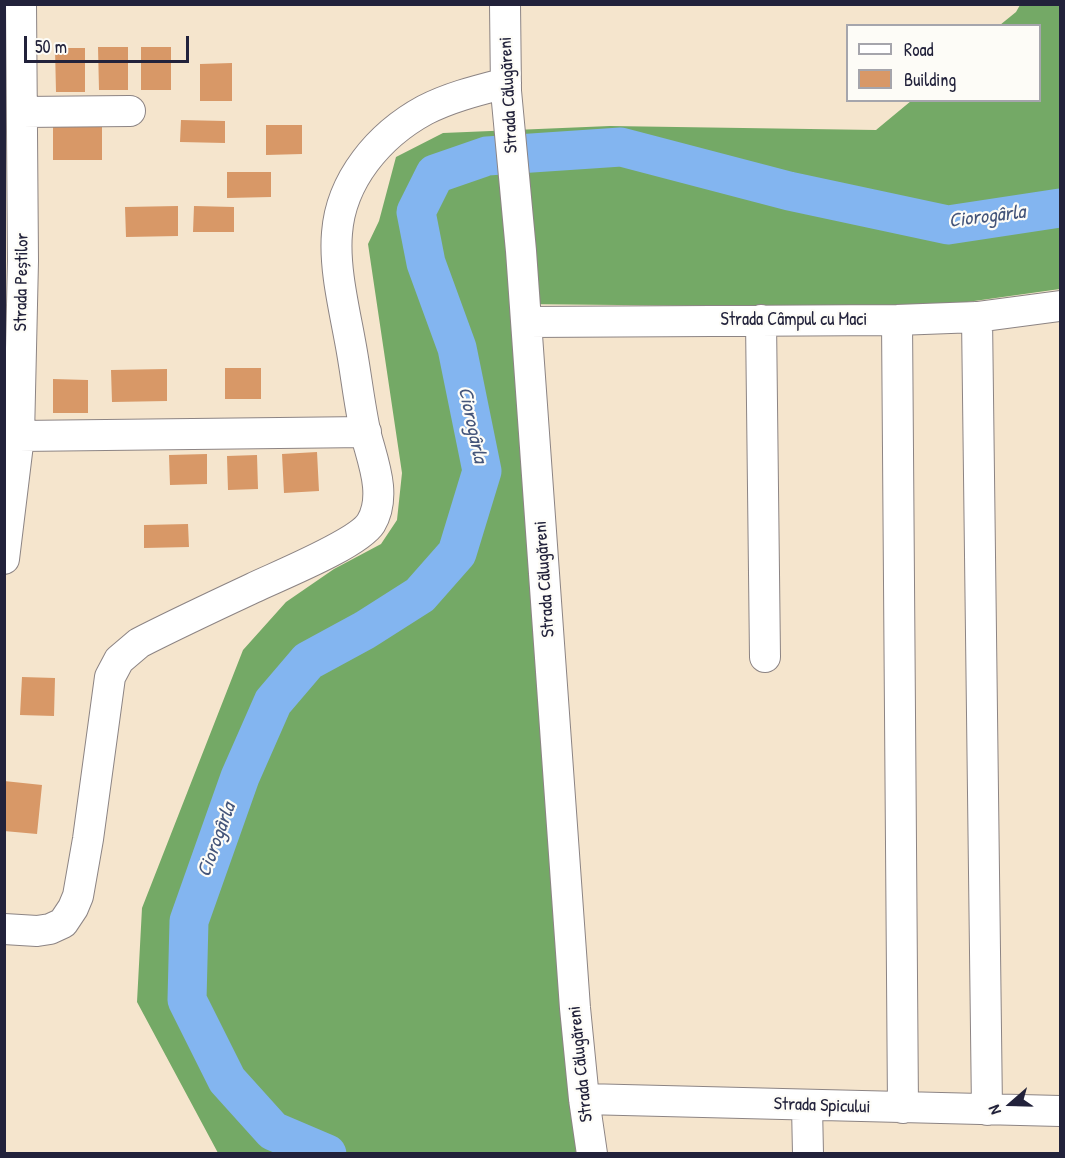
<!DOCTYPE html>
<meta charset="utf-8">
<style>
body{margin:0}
#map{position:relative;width:1065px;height:1158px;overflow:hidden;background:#f5e5cd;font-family:"Patrick Hand",sans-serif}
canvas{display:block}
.frame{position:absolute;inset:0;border:6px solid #22223b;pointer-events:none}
.legend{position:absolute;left:846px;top:24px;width:195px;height:78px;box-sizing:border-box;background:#fdfcf7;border:2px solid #a5a5ac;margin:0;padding:8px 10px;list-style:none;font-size:18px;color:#22223b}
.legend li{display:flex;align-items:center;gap:12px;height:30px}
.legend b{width:30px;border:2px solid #a5a5ac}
.north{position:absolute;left:981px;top:1074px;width:60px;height:60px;-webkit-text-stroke:4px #fdfcf7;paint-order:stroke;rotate:250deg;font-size:16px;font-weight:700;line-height:24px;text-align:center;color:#22223b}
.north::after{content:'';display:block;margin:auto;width:21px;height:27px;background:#22223b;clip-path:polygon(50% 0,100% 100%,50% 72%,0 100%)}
.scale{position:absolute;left:24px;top:36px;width:165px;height:27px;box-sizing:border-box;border:3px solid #22223b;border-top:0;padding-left:8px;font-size:18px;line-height:21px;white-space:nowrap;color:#22223b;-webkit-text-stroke:4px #fdfcf7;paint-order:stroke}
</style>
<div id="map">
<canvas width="1065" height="1158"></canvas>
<div class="frame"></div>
<ul class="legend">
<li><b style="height:8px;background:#fff"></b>Road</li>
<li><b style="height:16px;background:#d89867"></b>Building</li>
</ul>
<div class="north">N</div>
<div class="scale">50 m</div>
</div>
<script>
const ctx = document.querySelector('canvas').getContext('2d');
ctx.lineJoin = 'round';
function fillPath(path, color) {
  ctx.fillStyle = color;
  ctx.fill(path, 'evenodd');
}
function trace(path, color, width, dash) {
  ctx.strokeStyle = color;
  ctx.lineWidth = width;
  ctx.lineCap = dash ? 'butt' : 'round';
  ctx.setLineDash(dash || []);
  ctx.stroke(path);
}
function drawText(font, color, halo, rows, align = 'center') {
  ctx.font = font + ' "Patrick Hand",sans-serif';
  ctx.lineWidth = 4.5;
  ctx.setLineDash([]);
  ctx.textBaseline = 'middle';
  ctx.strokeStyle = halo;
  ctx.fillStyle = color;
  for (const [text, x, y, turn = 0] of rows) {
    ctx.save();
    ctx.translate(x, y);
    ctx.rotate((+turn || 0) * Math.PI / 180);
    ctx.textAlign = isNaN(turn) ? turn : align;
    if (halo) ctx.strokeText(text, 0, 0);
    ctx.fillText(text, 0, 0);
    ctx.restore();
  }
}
fillPath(new Path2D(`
 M1020,5H1060V289L924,308L517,304L551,758L576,1153H218L137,1002L142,908L243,650L286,602L334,569L381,544L397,520L402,473L368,244L379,221L396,157L443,133L610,126L876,130L911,101L1040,100V26L1000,25L1016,12Z`), '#74a966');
trace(new Path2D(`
 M327,1154L273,1131L227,1080L187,1000L189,921L240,777L273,702L308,661L365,630L420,595L457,553L482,471L457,348L426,263L416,212L435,174L487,156L621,147L789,191L948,225L1060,208`), '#83b5f0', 39);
fillPath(new Path2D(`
 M98,47H128V90H99Z
 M141,47H171V90H141Z
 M55,48H85V92H56Z
 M232,63V101H200V64Z
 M181,120L225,121V143L180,142Z
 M53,125H102V160H53Z
 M266,125H302V154L266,155Z
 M227,172H271V197L227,198Z
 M178,206V236L126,237L125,207Z
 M194,206L234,207V232H193Z
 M225,368H261V399H225Z
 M167,369V401L112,402L111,370Z
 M53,379L88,380V413H53Z
 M317,452L319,491L284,493L282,454Z
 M207,454V484L170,485L169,455Z
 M257,455L258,489L228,490L227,456Z
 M188,524L189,547L144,548V525Z
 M22,677L55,678L54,716L20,715Z
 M4,781L42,785L37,834L4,831Z`), '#d89867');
const minor = new Path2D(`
 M505,4L506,91L521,251L575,1008L584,1099L592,1154
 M22,112L130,111
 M977,317L987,1110
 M761,320L765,657
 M897,320L903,1108
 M527,322L897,320L977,317L1060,306
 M19,436L366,432
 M4,559L19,436L23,261L21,4
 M4,929L37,931L50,929L63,923L73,908L78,896L88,839L110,677L119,660L139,643C176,624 215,606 253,588C278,576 358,544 371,523C387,496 373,462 366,435C359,404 356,372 350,341C344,308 334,267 337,233C341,180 379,135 425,110C450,97 479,90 506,83
 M584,1099L1060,1111
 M807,1106L808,1154`);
trace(minor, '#8c8484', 32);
trace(minor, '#fff', 30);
drawText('18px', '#22223b', '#fdfcf7', [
 ["Strada Călugăreni",509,95,-93],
 ["Strada Peștilor",22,282,-89],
 ["Strada Câmpul cu Maci",794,320],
 ["Strada Călugăreni",545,579,-94],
 ["Strada Călugăreni",581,1064,-96],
 ["Strada Spicului",822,1106,2]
]);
drawText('italic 20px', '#44557a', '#fdfcf7', [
 ["Ciorogârla",987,217,-7],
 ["Ciorogârla",472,425,78],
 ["Ciorogârla",217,840,-70]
]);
</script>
